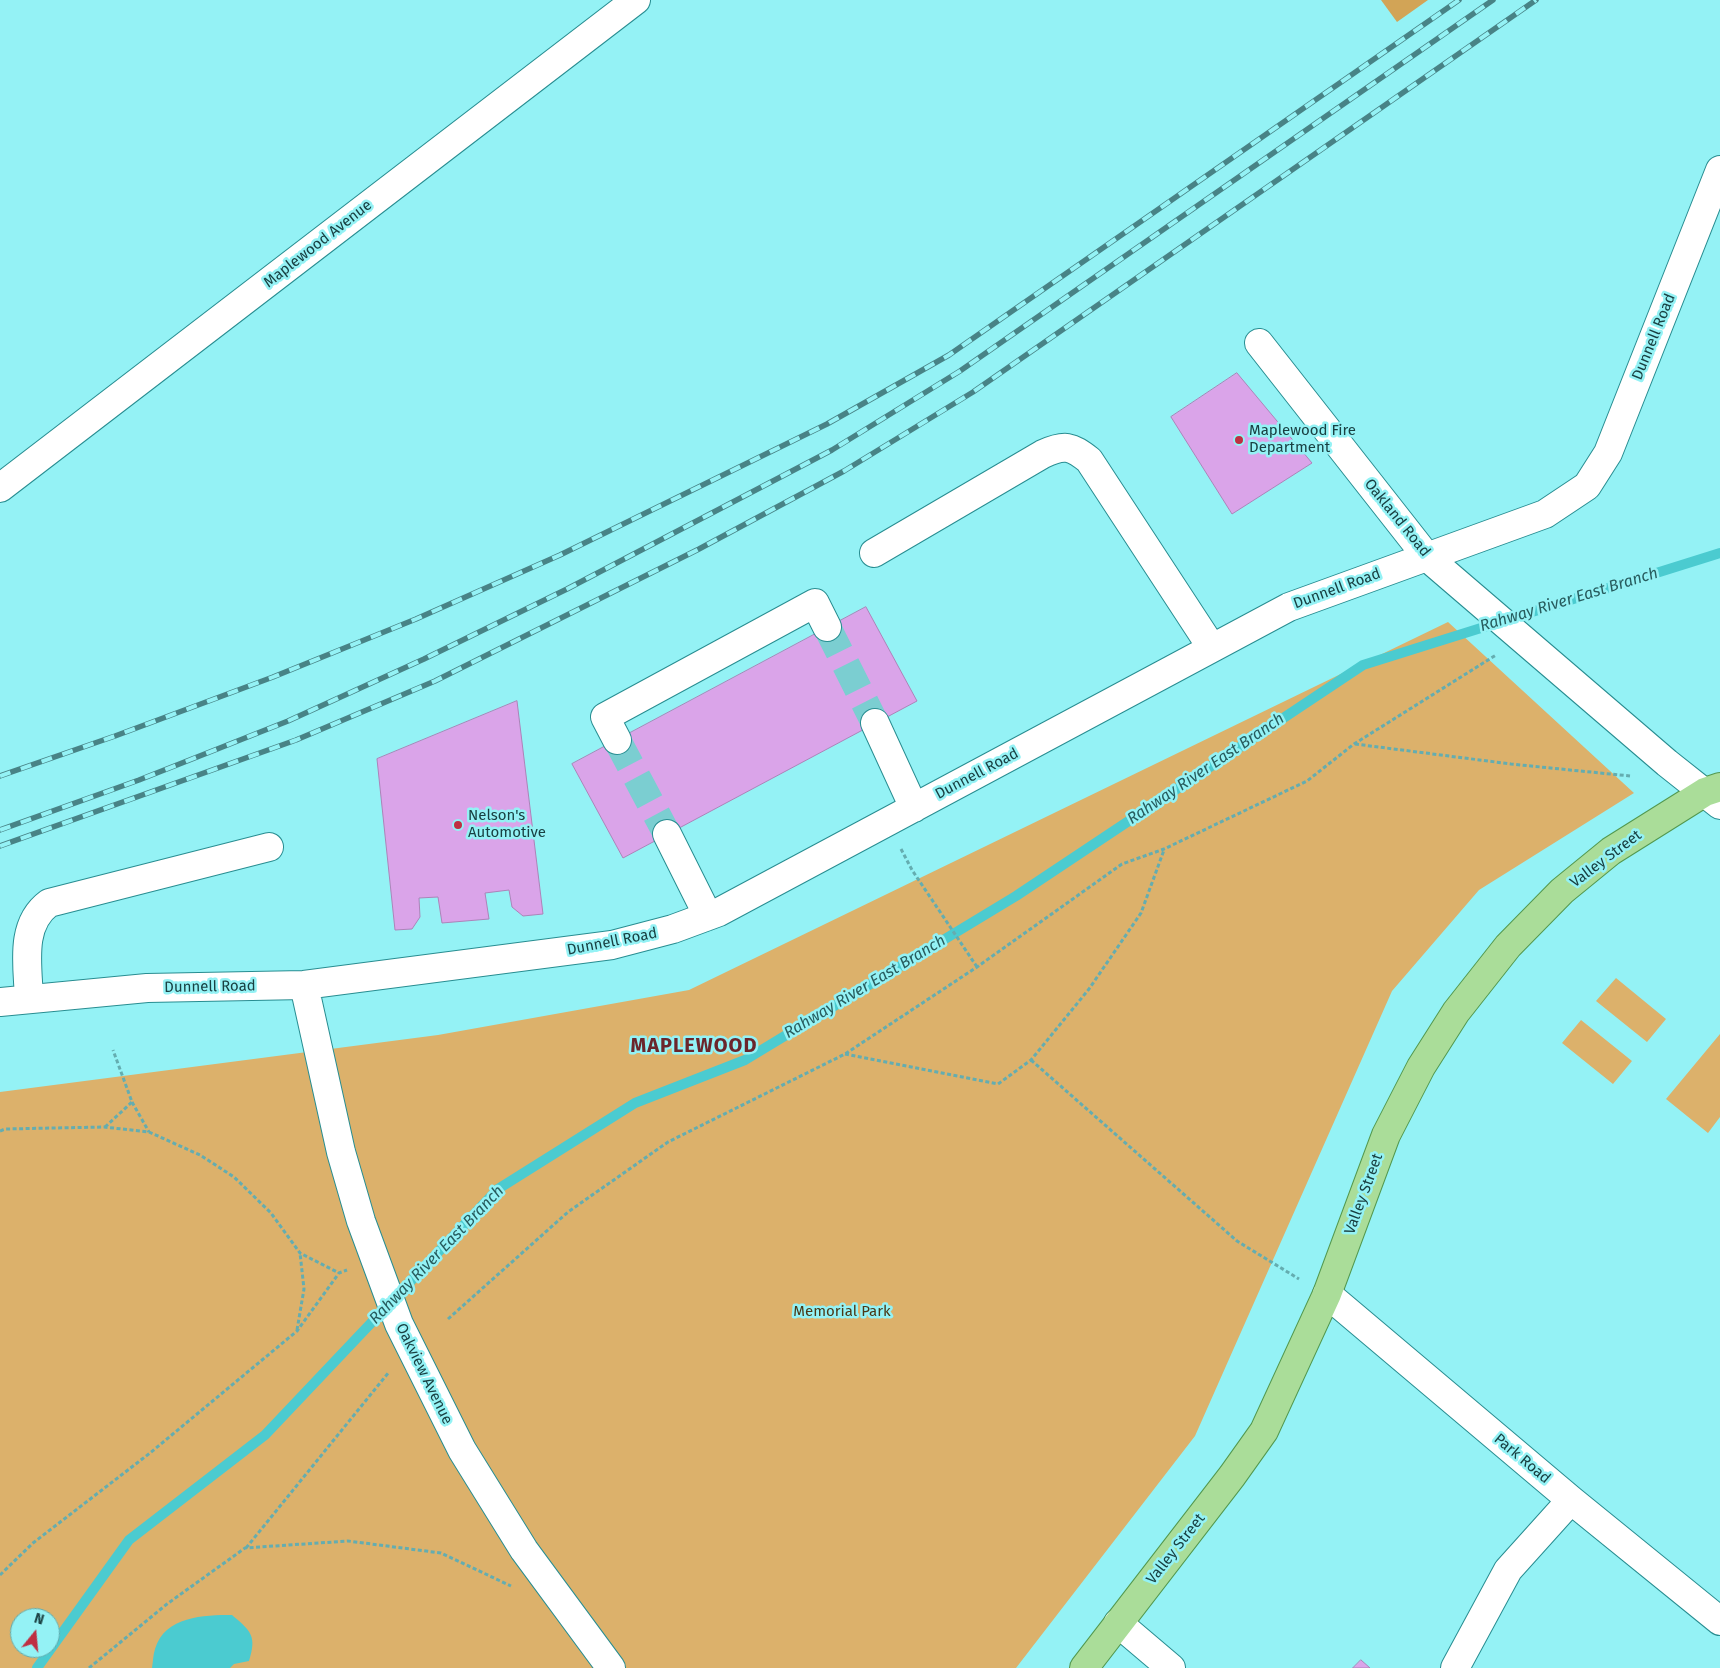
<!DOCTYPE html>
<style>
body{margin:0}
#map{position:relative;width:1720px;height:1668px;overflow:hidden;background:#94f2f5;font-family:"Fira Sans",sans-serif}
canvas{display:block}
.north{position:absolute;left:10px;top:1608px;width:50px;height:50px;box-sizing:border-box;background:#94f2f5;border:1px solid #63abad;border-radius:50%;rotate:17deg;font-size:14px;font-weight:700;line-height:20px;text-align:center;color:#194042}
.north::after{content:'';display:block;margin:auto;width:18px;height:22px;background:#bf2f42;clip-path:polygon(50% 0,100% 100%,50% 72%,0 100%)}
</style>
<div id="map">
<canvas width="1720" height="1668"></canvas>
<div class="north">N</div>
</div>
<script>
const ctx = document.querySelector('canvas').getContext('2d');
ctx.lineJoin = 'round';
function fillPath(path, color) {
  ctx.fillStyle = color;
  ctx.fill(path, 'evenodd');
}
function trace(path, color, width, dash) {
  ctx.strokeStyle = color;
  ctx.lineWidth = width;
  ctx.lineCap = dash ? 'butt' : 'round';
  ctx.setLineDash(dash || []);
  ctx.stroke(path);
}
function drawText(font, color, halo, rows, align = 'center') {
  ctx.font = font + ' "Fira Sans",sans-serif';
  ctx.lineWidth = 5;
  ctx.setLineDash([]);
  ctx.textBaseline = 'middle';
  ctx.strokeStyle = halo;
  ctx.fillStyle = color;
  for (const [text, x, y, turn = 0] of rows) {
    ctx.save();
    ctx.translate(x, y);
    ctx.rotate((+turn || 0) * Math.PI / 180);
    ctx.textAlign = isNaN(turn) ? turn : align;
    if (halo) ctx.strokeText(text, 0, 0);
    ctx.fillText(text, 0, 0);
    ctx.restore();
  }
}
fillPath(new Path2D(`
 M1448,622L1634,793L1479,890L1392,991L1195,1436L1016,1668H0V1092L438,1035L689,990ZM20,1618H50V1648H20Z
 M1616,978L1666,1019L1647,1042L1596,1001Z
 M1581,1020L1632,1061L1613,1084L1562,1043Z
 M1720,1034V1117L1708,1133L1666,1099Z`), '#dcb16b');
fillPath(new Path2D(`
 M1381,0H1428L1397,22Z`), '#d2a456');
fillPath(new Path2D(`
 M232,1615C251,1631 257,1636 249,1661L234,1664L230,1668H152C153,1662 153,1655 155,1649C165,1616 204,1615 232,1615Z`), '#4bcbd0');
trace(new Path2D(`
 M37,1668L129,1540L265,1435L498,1189L635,1103L745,1060L1016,896L1363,665L1720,553`), '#4bcbd0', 10);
const building = new Path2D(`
 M1237,373L1312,463L1232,514L1171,417Z
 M866,607L917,701L623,858L572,764Z
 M517,701L543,914L523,916L512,907L509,890L485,893L489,919L442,923L438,897L419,898L420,917L412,929L395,930L377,759Z
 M1361,1660L1370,1668H1353Z`);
fillPath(building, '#daa4e9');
trace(building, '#ac83b8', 1);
trace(new Path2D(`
 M827,627L875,723
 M617,740L667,834`), '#7bced1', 28, [28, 14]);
const minor = new Path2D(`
 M1259,343L1427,557L1667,763L1720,805
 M0,488L636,0
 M874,553L1043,454C1065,444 1071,446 1089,460L1212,648
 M875,723L914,808
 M617,740L605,717L815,603L827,627
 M667,834L708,916
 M304,985L341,1152L361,1221L399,1324L462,1450L524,1550L611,1668
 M29,999C28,967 19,925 49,903L269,847
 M0,1002L147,988L304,985L612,945L673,929L719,912L1289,607L1545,514L1587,486L1608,453L1720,170
 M1327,1294L1571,1500L1720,1621
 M1118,1623L1171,1668
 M1455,1668L1508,1570L1571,1500`);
const major = new Path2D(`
 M1084,1668L1232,1476L1264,1431L1327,1294L1386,1135L1421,1067L1456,1012L1508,946L1562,891L1611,851L1705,792L1720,787`);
trace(minor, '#288d91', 30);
trace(major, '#52984e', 30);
trace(new Path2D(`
 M1355,744L1511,764L1630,776
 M901,849L912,870L977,967
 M845,1054L998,1084L1031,1060L1089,989L1141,913L1164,850
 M1031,1060L1237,1241L1299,1279
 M132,1102L149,1132
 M105,1127L132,1102L113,1050
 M0,1131L5,1129L104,1127L149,1132L200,1155L234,1177L271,1213L300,1253L339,1273
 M448,1319L568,1212L668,1142L845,1054L977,967L1122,864L1164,849L1307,781L1354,744L1496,655
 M297,1330L304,1289L300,1253
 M246,1548L389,1372
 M0,1575L33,1543L150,1453L297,1331L339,1273L347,1270
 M89,1668L167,1604L245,1548L348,1541L441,1553L511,1586`), '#64adb0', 3, [4, 2.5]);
trace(minor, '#fff', 28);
trace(major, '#ad9', 28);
const rail = new Path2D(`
 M0,776L115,736L273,677L416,619L560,555L827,424L949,355L1459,0
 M0,830L139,780L288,721L424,659L567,589L832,450L960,371L1493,0
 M0,846L296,740L435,681L699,549L844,471L973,392L1536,0`);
trace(rail, '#488386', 5.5);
trace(rail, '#94f2f5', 4, [11]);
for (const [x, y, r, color] of [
 [1239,440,5,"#bf2f42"],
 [458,825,5,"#bf2f42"]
]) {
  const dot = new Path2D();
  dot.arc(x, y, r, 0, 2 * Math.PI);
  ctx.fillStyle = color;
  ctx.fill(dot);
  trace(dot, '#94f2f5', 2);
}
drawText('15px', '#194042', '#94f2f5', [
 ["Maplewood Avenue",318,244,-38],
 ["Dunnell Road",1654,337,-68],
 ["Oakland Road",1397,518,51],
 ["Dunnell Road",1337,589,-20],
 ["Dunnell Road",977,774,-28],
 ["Valley Street",1606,859,-37],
 ["Dunnell Road",612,942,-11],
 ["Dunnell Road",210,987,-1],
 ["Valley Street",1364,1194,-70],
 ["Oakview Avenue",424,1374,64],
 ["Park Road",1522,1459,40],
 ["Valley Street",1176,1549,-52]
]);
drawText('15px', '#194042', '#94f2f5', [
 ["Maplewood Fire",1249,431],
 ["Department",1249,448],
 ["Nelson's",468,816],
 ["Automotive",468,833]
], 'left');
drawText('15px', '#4b3816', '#94f2f5', [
 ["Memorial Park",842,1312]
]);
drawText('italic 16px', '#275c5e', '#94f2f5', [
 ["Rahway River East Branch",1569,600,-17],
 ["Rahway River East Branch",1206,769,-34],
 ["Rahway River East Branch",865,987,-31],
 ["Rahway River East Branch",437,1255,-46]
]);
ctx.letterSpacing = '1px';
drawText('bold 20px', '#6b252b', '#94f2f5', [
 ["MAPLEWOOD",694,1046]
]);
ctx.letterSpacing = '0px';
</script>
